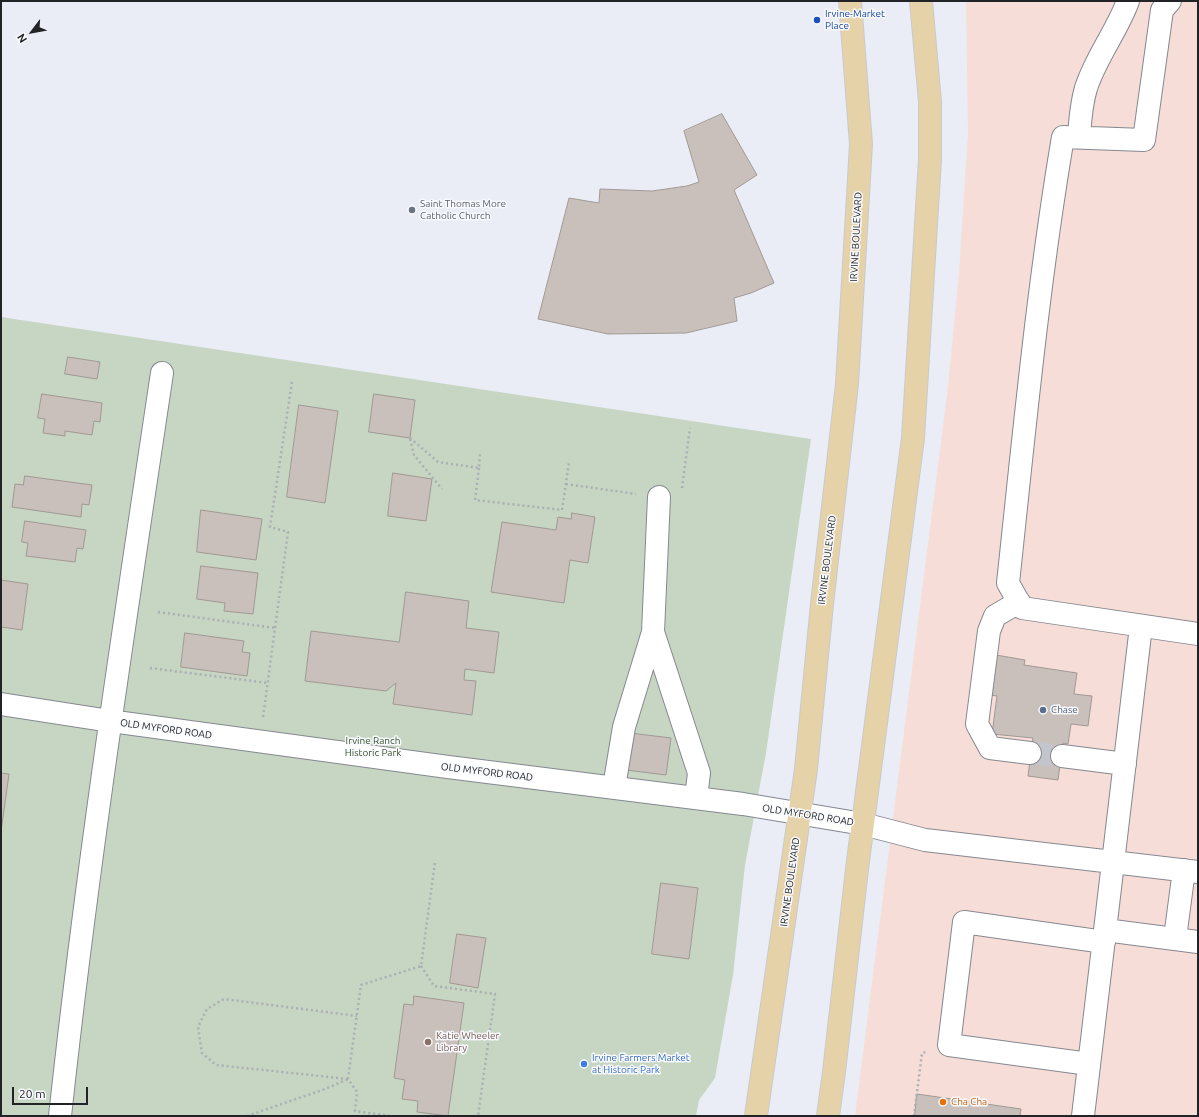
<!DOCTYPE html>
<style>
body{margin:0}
#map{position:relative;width:1199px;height:1117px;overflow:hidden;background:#eaedf6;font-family:Ubuntu,sans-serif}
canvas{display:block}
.frame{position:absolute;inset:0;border:2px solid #212326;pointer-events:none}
.north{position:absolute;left:12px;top:12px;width:40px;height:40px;-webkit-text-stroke:3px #f9fafe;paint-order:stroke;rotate:238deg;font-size:11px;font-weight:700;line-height:16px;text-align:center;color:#212326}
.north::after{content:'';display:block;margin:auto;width:14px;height:18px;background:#212326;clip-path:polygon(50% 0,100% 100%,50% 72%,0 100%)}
.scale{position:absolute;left:12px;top:1087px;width:76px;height:18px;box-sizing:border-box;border:2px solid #212326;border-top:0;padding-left:5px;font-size:12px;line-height:14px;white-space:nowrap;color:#212326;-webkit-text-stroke:3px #f9fafe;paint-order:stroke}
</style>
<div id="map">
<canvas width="1199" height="1117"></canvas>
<div class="frame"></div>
<div class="north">N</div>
<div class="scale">20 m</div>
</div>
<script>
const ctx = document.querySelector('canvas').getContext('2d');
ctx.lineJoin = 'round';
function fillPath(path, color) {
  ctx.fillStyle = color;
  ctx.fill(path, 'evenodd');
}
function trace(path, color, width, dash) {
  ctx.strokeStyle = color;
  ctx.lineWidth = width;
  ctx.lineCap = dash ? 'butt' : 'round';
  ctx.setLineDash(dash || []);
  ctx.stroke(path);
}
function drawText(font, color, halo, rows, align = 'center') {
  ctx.font = font + ' Ubuntu,sans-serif';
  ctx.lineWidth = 3;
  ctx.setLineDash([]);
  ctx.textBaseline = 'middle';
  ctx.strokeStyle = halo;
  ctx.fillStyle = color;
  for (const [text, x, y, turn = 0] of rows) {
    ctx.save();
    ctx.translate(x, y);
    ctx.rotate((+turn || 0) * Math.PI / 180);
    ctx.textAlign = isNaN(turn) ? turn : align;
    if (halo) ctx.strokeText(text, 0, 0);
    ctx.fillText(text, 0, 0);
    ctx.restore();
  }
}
fillPath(new Path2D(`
 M966,1H1198V1116H855L948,387L959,273L968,134Z`), '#f7ddd7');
fillPath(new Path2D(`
 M1,317L811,439L766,753L745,865L733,975L715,1078L699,1100L696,1116H1Z`), '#c7d6c2');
const building = new Path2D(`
 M722,114L757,175L734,190L774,283L751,293L734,298L737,321L686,333L608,334L538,319L569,198L599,203L600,189L652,191L687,186L699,182L684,131Z
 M68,357L100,362L97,379L65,374Z
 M42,394L102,403L100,422L94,421L92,435L65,431V436L43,433L45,419L38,418Z
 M374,394L415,400L410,438L369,432Z
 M299,405L338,411L325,503L287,497Z
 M393,473L432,479L426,521L388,516Z
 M25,476L92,485L89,505L82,504L81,517L12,507L15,484L23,485Z
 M201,510L262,519L256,560L197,552Z
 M572,513L595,517L588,563L570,560L564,603L491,592L502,522L556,530L558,517L571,519Z
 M25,521L86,530L83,549L77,548L75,562L26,556L28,543L22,542Z
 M201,566L258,573L253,614L224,611L225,603L197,599Z
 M1,580L28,584L22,630L1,627Z
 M406,592L469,601L466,628L499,632L494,673L465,669L464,680L476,681L472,715L393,704L396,683L386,691L305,681L311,631L399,642Z
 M185,633L244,641L242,652L250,653L247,676L181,667Z
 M996,655L1025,660L1024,665L1077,673L1074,694L1092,696L1088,726L1071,724L1068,744L1063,743L1058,780L1028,776L1033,738L992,734L997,696L990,695Z
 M630,733L671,738L666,775L626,770Z
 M1,773L9,774L1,832Z
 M661,883L698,888L689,959L652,954Z
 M457,934L486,938L478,988L450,983Z
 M414,996L464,1003L448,1116L417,1112L418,1101L402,1099L405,1080L394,1078L404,1004L413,1005Z
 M917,1094L1021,1109L1020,1116H915Z`);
fillPath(building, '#c9c0bb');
trace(building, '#a19994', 1);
trace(new Path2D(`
 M1030,753L1062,756`), '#c2c5cc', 22, [22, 11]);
const minor = new Path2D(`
 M1170,1L1162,10L1144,140L1063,137C1038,284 1024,434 1008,583L1022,608L1198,634
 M1079,137C1080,120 1081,105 1086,88C1096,57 1117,31 1128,1
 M1019,602L995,616L989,631L977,724L990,748L1030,753
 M653,632L699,773L696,798
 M1,704L110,721L448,767L743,804L863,824L925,840L1198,872
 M1062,756L1125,764
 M614,787L624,727L653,632L659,497
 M1105,930L1198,942
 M1175,938L1184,870
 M1089,1064L949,1045L964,922L1104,942
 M60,1116C87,867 125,620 162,373
 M1083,1116L1141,626`);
const major = new Path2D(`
 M756,1116L806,769L822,604L847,384L861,144L850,1
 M828,1116L834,1072L857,869L913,438L930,159V102L921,1`);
trace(minor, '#858890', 24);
trace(major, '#cacacb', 24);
trace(new Path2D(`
 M410,438L438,462L479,468L480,453
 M410,439L414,455L442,489
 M479,468L475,500L562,510L569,462
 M566,484L636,494
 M682,488L690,428
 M158,612L275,628
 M150,668L268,683
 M263,717L288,532L270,527L292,382
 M421,966L434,986L495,994L478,1116
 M348,1079L216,1065L202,1053L198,1027L207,1009L224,999L357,1016
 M247,1116L325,1089L348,1079
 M390,1116L355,1111L357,1092L348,1079L361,985L421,966L435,862
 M914,1116L922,1053L926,1052`), '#abaeb5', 2.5, [2, 3]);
trace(minor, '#fff', 22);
trace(major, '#e5d2a9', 22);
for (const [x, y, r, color] of [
 [817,20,4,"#1a4fb4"],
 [412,210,4,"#6b7280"],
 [1043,710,4,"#5c6f8a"],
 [428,1042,4,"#8d6e63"],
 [584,1064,4,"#3f7fe0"],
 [943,1102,4,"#e8710a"]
]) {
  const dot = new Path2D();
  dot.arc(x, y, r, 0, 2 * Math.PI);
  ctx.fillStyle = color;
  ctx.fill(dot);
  trace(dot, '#f9fafe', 1.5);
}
drawText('10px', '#164399', '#f9fafe', [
 ["Irvine-Market",825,14],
 ["Place",825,26]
], 'left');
drawText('10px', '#5b616d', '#f9fafe', [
 ["Saint Thomas More",420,204],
 ["Catholic Church",420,216]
], 'left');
drawText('10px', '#212326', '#f9fafe', [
 ["IRVINE BOULEVARD",856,237,-87],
 ["IRVINE BOULEVARD",827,560,-83],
 ["OLD MYFORD ROAD",166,729,8],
 ["OLD MYFORD ROAD",487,772,7],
 ["OLD MYFORD ROAD",808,815,9],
 ["IRVINE BOULEVARD",790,882,-82]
]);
drawText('10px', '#4e5e75', '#f9fafe', [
 ["Chase",1051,710]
], 'left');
drawText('10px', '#36522c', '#f9fafe', [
 ["Irvine Ranch",373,741],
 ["Historic Park",373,753]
]);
drawText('10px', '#785e54', '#f9fafe', [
 ["Katie Wheeler",436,1036],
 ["Library",436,1048]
], 'left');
drawText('10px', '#366cbe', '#f9fafe', [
 ["Irvine Farmers Market",592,1058],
 ["at Historic Park",592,1070]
], 'left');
drawText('10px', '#c56008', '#f9fafe', [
 ["Cha Cha",951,1102]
], 'left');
</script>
